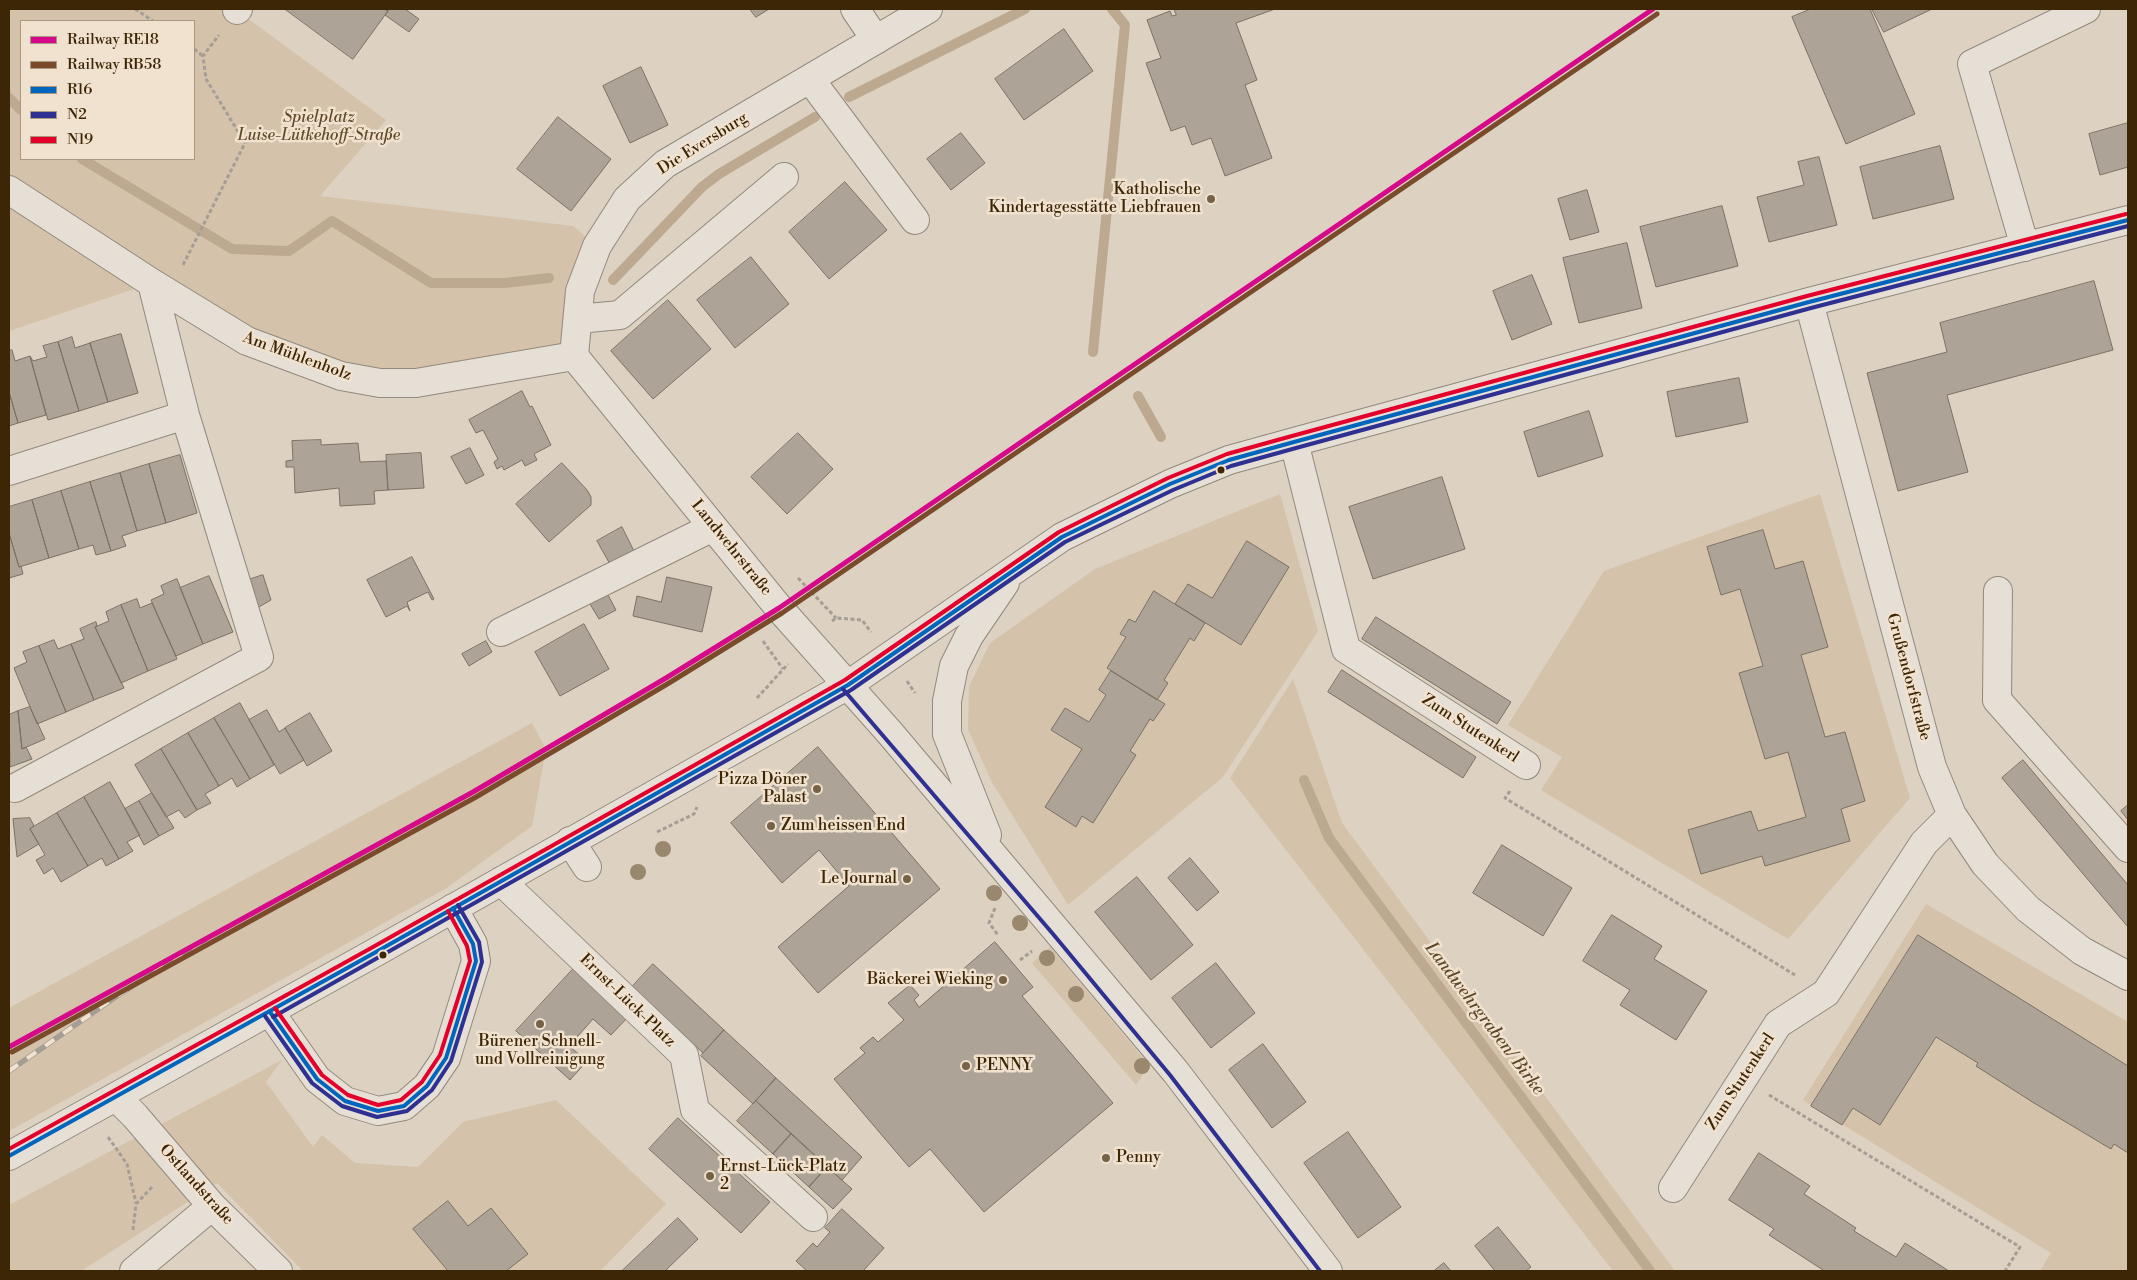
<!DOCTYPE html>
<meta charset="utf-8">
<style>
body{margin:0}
#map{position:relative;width:2137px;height:1280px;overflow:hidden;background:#ddd1c1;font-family:"Libre Bodoni",serif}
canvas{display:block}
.frame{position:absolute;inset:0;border:10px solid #3d2606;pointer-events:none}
.legend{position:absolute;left:20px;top:20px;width:175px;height:140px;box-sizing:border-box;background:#f1e2cf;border:1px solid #a9977f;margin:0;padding:6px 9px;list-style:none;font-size:15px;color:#3d2606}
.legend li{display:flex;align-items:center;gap:10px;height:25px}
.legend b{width:25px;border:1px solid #a9977f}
</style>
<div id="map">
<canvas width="2137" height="1280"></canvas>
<div class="frame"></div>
<ul class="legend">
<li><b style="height:6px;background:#d7098b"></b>Railway RE18</li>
<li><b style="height:6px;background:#7a4b2a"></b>Railway RB58</li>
<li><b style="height:6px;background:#0065bd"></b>R16</li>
<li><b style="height:6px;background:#2e3192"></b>N2</li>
<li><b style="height:6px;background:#e4002b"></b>N19</li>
</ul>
</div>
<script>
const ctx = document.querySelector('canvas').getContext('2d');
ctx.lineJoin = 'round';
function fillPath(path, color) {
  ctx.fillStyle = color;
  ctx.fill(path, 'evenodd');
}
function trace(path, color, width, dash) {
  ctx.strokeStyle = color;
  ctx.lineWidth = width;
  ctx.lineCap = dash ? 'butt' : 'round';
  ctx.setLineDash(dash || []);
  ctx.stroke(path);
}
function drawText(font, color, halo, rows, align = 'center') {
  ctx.font = font + ' "Libre Bodoni",serif';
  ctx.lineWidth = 5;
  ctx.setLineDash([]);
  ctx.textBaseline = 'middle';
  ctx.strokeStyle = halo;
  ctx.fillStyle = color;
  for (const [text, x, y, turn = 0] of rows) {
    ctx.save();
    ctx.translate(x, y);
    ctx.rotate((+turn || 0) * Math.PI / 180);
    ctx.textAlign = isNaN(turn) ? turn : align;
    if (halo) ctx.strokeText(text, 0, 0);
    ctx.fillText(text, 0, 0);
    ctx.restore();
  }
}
fillPath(new Path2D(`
 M9,9H235L386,120L320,196L573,226L597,246L574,356L341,376L152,283L9,331ZM21,21H194V159H21Z
 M1280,494L1318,631L1223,777L1068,905L993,784L968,730L969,687L990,643L1095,569Z
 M1820,494L1910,798L1788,939L1541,790L1562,757L1508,725L1604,571Z
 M1293,679L1342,823L1675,1271H1613L1230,778Z
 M532,723L546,749L532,826L445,889L9,1131V1008Z
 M1926,904L2128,1022V1271H2040L2051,1253L1803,1100Z
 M1050,947L1149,1065L1136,1085L1032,963Z
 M282,1060L266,1082L313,1147L322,1135L355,1163L418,1167L463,1122L556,1100L666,1204L600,1271H303L217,1183L81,1271H9V1205Z`), '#d4c2aa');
trace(new Path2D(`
 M849,97L1025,9
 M9,98L21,110
 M82,159L232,249L289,251L332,221L431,283H504L549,278
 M613,280L702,187L719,174L815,117
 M1093,352L1125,25L1112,9
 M1138,396L1161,437
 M1304,780L1329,838L1650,1271`), '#bda98f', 10);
const building = new Path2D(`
 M285,9H384L388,11L353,59Z
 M384,9H405L419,19L409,32L385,15L388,11Z
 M750,9H769L756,17Z
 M1174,9H1275L1236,23L1257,80L1245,85L1272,158L1225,176L1211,138L1192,145L1185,126L1171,131L1146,63L1161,58L1147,20L1170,11L1172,16L1176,15Z
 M1811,9H1870L1915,114L1846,144L1792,17Z
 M1872,9H1932L1884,32Z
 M1064,29L1093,71L1024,120L995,79Z
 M641,67L668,125L630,143L603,86Z
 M558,117L611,159L571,211L517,169Z
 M2128,123V167L2100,175L2089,134Z
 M961,133L985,163L951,190L927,159Z
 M1940,146L1954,199L1873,219L1860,167Z
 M1819,157L1837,225L1769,242L1757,197L1804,185L1798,162Z
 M845,182L887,230L829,279L789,232Z
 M1587,190L1599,232L1570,240L1558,199Z
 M1722,206L1738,266L1656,287L1640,227Z
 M1627,243L1642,308L1579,323L1563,258Z
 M751,257L789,304L735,348L697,300Z
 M1532,275L1552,324L1512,340L1493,291Z
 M2094,281L2113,350L1947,395L1968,472L1898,491L1867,373L1947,352L1940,323Z
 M668,300L711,349L653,399L611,351Z
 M121,334L138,393L108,402L90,343Z
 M72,337L75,348L90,343L108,402L79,411L58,342Z
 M58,342L79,411L48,420L30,356L33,361L47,357L43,346Z
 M12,350L15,361L30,356L46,415L18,423L9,392V351Z
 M1739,378L1748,422L1676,437L1667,392Z
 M522,391L530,407L532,406L551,445L534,454L537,460L525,466L522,460L504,470L502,466L497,469L494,462L498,459L483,430L476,433L469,420Z
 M9,392L18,423L9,426Z
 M1589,411L1603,456L1538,477L1524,432Z
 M798,433L833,469L787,514L751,477Z
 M321,440V445L358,443L360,462L386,461L388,490L374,491L375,504L340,506L339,488L295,493L294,467H286V461L293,460L292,441Z
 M470,448L484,475L466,484L451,457Z
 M421,453L424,488L388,490L386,455Z
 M180,455L197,513L166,523L149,464Z
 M562,463L587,490L591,497V505L549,542L516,504Z
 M149,464L166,523L137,531L120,473Z
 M120,473L137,531L122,536L126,546L111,551L90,482Z
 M1442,477L1465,549L1373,579L1349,507Z
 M90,482L111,551L96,555L93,545L79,549L61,491Z
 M61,491L79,549L49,558L32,500Z
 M32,500L49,558L19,567L9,533V507Z
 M622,527L635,553L611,566L597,541Z
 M1763,530L1775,569L1803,561L1828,647L1801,655L1825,737L1845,732L1865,801L1841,809L1850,841L1765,866L1762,856L1701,874L1688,830L1751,811L1758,831L1806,817L1788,752L1765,759L1739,673L1763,666L1740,589L1721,595L1707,547Z
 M9,533L19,567L21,566L23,574L9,578Z
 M1247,541L1289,567L1241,645L1175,604L1188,584L1212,598Z
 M412,557L434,599L432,600L428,592L407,602L410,611L407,606L386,617L367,580Z
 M263,575L271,600L257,608L248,580Z
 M209,576L233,632L203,644L180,588Z
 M667,577L712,587L702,632L633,616L637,596L661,602Z
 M177,579L203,644L176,656L151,600L164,594L161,586Z
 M1154,591L1205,623L1194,641L1190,638L1164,680L1168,683L1157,700L1107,668L1126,637L1120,634L1129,619L1135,622Z
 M608,595L616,610L599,619L590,604Z
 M137,599L140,608L152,603L177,659L148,671L121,605Z
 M121,605L148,671L121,683L95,627L109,621L106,612Z
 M1376,617L1511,702L1497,724L1362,639Z
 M96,622L97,626L95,627L124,688L94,700L71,644L84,639L80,629Z
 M584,624L609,669L560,696L535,652Z
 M54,640L58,649L71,644L94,700L66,712L39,646Z
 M486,641L492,652L469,666L462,654Z
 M39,646L66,712L37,724L14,668L27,662L23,652Z
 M1342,670L1476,757L1463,778L1328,692Z
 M1111,671L1165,704L1153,721L1150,719L1130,751L1136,755L1093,823L1082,816L1076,827L1045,807L1082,749L1051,730L1065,708L1089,722L1106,695L1099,690Z
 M240,703L274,765L250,779L214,718Z
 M30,707L45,739L22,749L18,711Z
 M267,710L279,732L285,728L304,760L280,774L249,720Z
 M18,711L22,749L26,747L32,759L10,767L9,715Z
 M310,713L332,751L307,766L285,728Z
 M214,718L250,779L237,787L232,778L219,786L188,733Z
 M188,733L219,786L205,794L211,803L197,810L161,749Z
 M818,747L940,889L818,993L778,947L849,886L819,850L782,883L731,823Z
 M161,749L197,810L185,818L179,810L166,817L135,765Z
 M2023,760L2128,885V927L2002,778Z
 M110,782L140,835L127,842L133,851L119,859L84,797Z
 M152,793L174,828L159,836L139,801Z
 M84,797L119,859L106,866L102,858L88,866L57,813Z
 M139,801L159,836L144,845L125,809Z
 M2128,805V820L2121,811Z
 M57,813L88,866L61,882L53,868L44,874L36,860L45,855L30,829Z
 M30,818L34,826L30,829L39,844L17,857L13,819Z
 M1502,845L1572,888L1543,936L1473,893Z
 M1190,858L1219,892L1197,911L1168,878Z
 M1137,877L1193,945L1151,980L1095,912Z
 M1612,915L1662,946L1654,959L1707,991L1676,1040L1620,1005L1630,990L1583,961Z
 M1918,935L2128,1066V1153L2114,1144L2111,1149L2034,1103L1976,1066L1978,1063L1936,1037L1880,1125L1853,1108L1842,1125L1811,1106Z
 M995,942L1033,987L1022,996L1113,1103L984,1212L930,1149L909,1167L834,1079L865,1053L860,1048L873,1037L878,1042L904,1020L888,1003L910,985L919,995L914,1000L919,1007Z
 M1216,963L1255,1013L1211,1048L1172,998Z
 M653,964L724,1030L703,1053L632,987Z
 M575,967L628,1017L611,1035L593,1019L569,1046L587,1061L570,1080L516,1031Z
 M724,1030L776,1078L753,1104L701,1056Z
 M1263,1044L1306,1102L1272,1128L1229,1070Z
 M776,1078L862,1157L842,1180L756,1101Z
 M756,1101L791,1134L773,1154L737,1121Z
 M678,1118L770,1202L741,1233L649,1149Z
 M1348,1132L1401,1207L1358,1238L1304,1163Z
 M791,1134L827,1167L809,1187L773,1154Z
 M1759,1153L1810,1186L1804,1194L1856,1228L1854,1231L1896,1257L1905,1243L1949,1271H1822L1823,1270L1769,1235L1774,1229L1729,1200Z
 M827,1167L852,1189L833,1209L809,1187Z
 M448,1201L468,1226L491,1208L528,1254L506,1271H448L413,1229Z
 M842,1209L884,1248L863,1271H807L796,1261L813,1243L817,1247L830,1232L825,1228Z
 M678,1218L698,1239L665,1271H622Z
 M1498,1227L1531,1267L1526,1271H1495L1475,1246Z
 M1444,1263L1451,1271H1434Z`);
fillPath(building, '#ada396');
trace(building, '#7b7164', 1);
const minor = new Path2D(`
 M855,9L876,40
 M237,10L238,9
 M810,79L915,220
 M9,190L152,283L247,341L341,376L380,383H416L574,356
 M2025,247L1972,64L2086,9
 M1809,302L1932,767L1952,815L1985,864L2028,909L2082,951L2128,976
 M578,319L620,315L784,177
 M574,356L779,608L890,733L1175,1071L1328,1271
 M574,356L580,291L597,246L627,199L665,164L928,9
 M1294,442L1346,649L1526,765
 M9,471L185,415
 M1998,591L1997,700L2128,848
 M501,632L713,527
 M15,788L259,657L185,415L152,283
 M987,835L947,734V701L954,666L969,636L1005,583
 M570,841L587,867
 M501,881L684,1055L695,1110L813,1217
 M270,1012L317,1079L345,1101L378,1111L404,1106L427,1086L446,1058L476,961L473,944L453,908
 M116,1097L135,1116L212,1206L278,1271
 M9,1156L376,952L848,685L1062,537L1170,484L1229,460L1294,442L1809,302L2128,220
 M1673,1188L1778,1024L1826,993L1924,843L1952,815
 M134,1271L212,1206`);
trace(minor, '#93897c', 30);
trace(new Path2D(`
 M135,9L153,21
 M194,49L203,56
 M183,265L245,143L206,79L203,56L219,35
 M798,578L836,618
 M832,621L836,618L862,620L871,632
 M763,641L783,669
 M907,681L915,693
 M757,698L788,664
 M1510,791L1505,798L1795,975
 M657,832L694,814L697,807
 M995,908L989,923L998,935
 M1020,960L1032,951
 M1769,1095L2020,1247L2005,1271
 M108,1137L127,1164L136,1203
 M133,1230L136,1204L153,1186`), '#a59e95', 3, [4, 2.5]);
trace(minor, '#e5dfd6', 28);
const rail = new Path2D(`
 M9,1071L114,998L206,939`);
trace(rail, '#a59e95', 5.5);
trace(rail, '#f1e2cf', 4, [11]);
trace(new Path2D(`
 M270,1012L317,1079L345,1101L378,1111L404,1106L427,1086L446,1058L476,961L473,944L453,908
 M9,1156L376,952L848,685L1062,537L1170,484L1229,460L1294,442L1809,302L2128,220`), '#0065bd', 4);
trace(new Path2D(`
 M843,689L1053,934L1170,1075L1320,1271
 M265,1016L312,1083L342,1106L377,1117L407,1111L432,1090L451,1061L482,962L479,942L458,905
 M273,1017L851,690L1065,542L1173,490L1231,466L1296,448L1811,308L2128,226`), '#2e3192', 4);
trace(new Path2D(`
 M275,1008L322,1075L348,1095L378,1105L401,1100L422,1082L440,1055L470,961L467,946L448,911
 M9,1149L373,947L845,680L1059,532L1168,478L1227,454L1292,436L1807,296L2126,214`), '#e4002b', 4);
trace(new Path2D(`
 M9,1047L473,792L666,678L779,608L1653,9`), '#d7098b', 5);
trace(new Path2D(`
 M12,1052L476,797L669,683L782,613L1657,14`), '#7a4b2a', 5);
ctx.fillStyle = '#99876e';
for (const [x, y] of [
 [663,849],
 [638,872],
 [994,893],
 [1020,923],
 [1047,958],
 [1076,994],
 [1142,1066]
]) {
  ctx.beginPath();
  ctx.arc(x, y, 8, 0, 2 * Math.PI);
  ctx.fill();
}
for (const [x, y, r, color] of [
 [1211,199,5,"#756247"],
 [1221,470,4.5,"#3d2606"],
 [817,789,5,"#756247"],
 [771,826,5,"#756247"],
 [907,879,5,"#756247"],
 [383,955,4.5,"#3d2606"],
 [1003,980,5,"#756247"],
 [540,1024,5,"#756247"],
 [966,1066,5,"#756247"],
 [1106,1158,5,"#756247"],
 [710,1176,5,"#756247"]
]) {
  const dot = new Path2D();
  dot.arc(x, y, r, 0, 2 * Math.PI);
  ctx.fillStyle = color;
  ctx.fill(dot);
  trace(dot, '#f1e2cf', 2);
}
drawText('italic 16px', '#614a2a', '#f1e2cf', [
 ["Spielplatz",319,118],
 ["Luise-Lütkehoff-Straße",319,136]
]);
drawText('16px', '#3d2606', '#f1e2cf', [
 ["Die Eversburg",703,144,-32],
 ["Am Mühlenholz",297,357,20],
 ["Landwehrstraße",731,548,51],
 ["Grußendorfstraße",1908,677,75],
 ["Zum Stutenkerl",1470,729,33],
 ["Ernst-Lück-Platz",627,1001,44],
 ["Zum Stutenkerl",1741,1082,-57],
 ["Ostlandstraße",196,1185,48]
]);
drawText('16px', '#3d2606', '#f1e2cf', [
 ["Katholische",1201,190],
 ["Kindertagesstätte Liebfrauen",1201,208],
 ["Pizza Döner",807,780],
 ["Palast",807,798],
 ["Zum heissen End",781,826,"left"],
 ["Le Journal",897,879],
 ["Bäckerei Wieking",993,980],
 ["Bürener Schnell-",540,1042,"center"],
 ["und Vollreinigung",540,1060,"center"],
 ["PENNY",976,1066,"left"],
 ["Penny",1116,1158,"left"],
 ["Ernst-Lück-Platz",720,1167,"left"],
 ["2",720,1185,"left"]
], 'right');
drawText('italic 18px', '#5f4829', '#f1e2cf', [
 ["Landwehrgraben/ Birke",1484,1019,53]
]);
</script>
